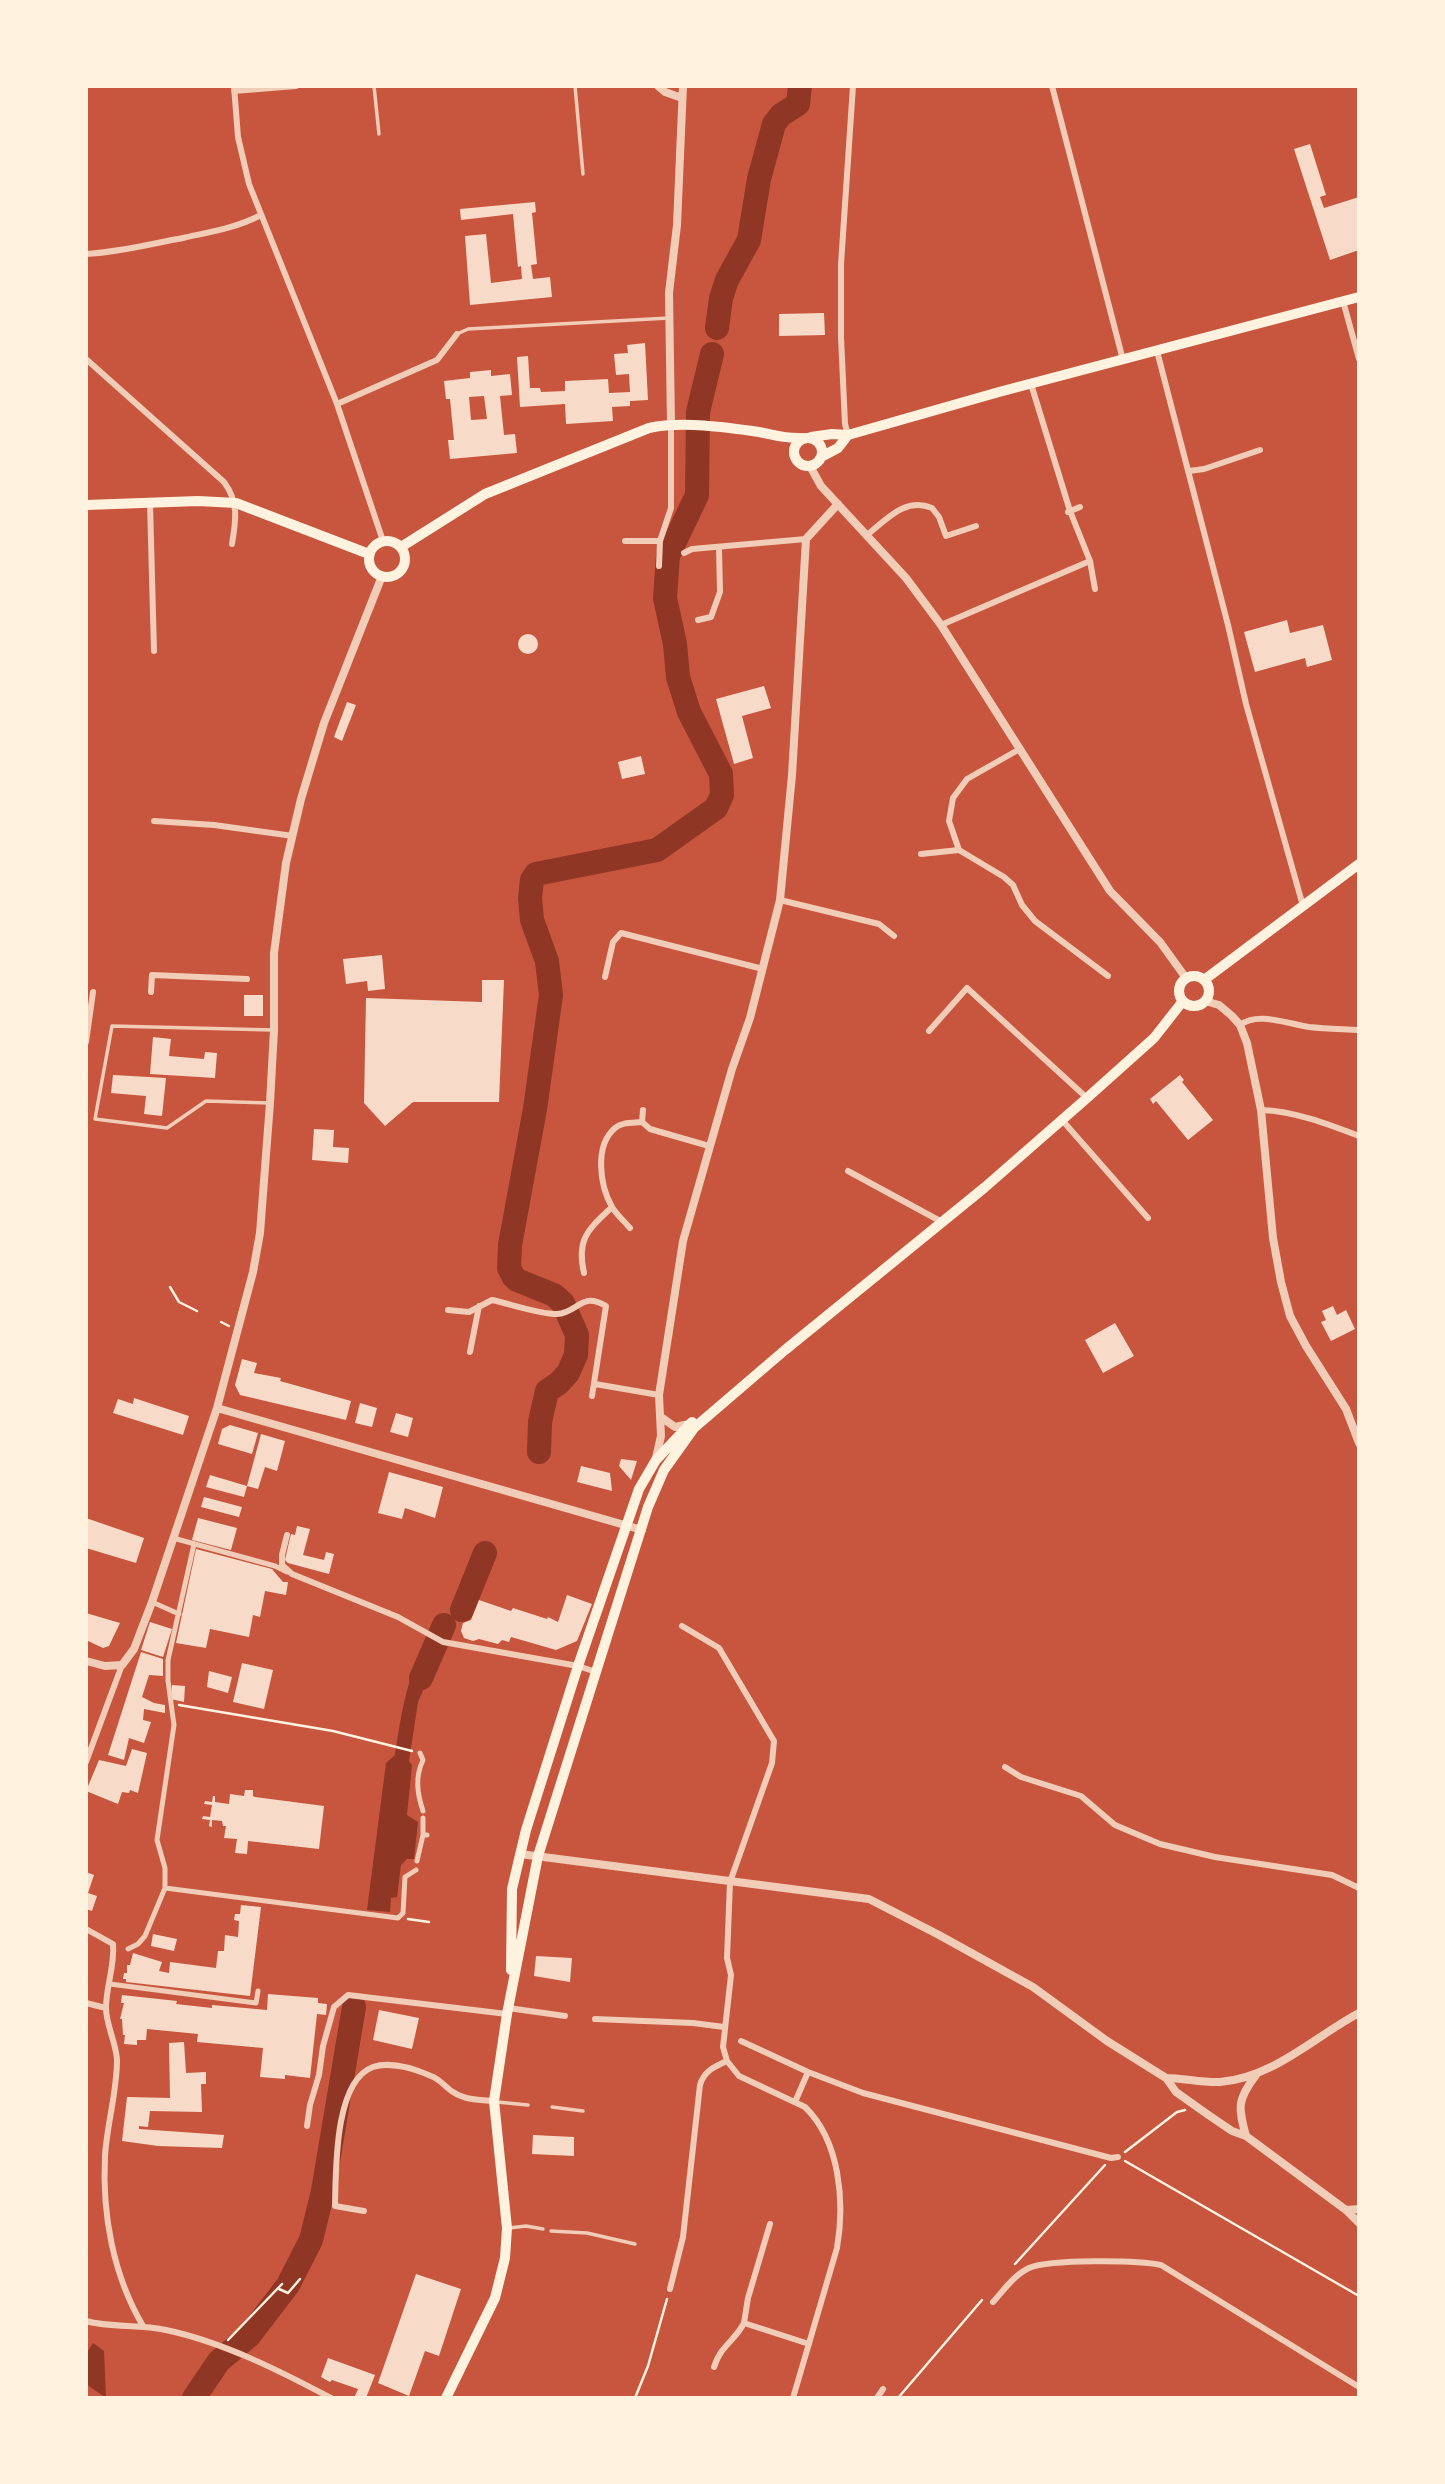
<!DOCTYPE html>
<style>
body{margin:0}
#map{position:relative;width:1445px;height:2484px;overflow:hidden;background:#c8553d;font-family:"PT Sans Narrow",sans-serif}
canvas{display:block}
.frame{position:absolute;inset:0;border:88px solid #fff3e0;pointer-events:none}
</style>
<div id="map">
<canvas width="1445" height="2484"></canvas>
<div class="frame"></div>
</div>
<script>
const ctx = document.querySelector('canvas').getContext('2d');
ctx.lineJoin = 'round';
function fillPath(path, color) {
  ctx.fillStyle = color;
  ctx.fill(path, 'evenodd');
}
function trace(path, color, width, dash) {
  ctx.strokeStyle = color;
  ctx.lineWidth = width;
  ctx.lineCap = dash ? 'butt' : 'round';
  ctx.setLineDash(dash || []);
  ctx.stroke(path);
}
fillPath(new Path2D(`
 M430,1646L435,1648L438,1655L418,1702L409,1761L412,1765L407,1815L418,1822L414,1859H407L401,1865L397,1897L391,1898L390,1912L367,1910L386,1763L395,1755C399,1731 408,1658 430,1646Z
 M93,2343L104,2351L106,2398L86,2384V2354Z`), '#8f3625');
trace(new Path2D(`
 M717,328L721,298L727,280L749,240L759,179L774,124L781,115L798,104L800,86
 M539,1452L540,1422L547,1391L559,1383L568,1373L576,1355L577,1335L563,1303L554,1295L517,1280L513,1276L509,1268L510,1245L535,1109L551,995L547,961L532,920L530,898L532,880L536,874L657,850L716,808L722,795L721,774L689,712L678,677L675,644L665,598L668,556L697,495L698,412L712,354
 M462,1610L485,1553
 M421,1678L444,1625
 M194,2398L219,2361L249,2336L288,2285L311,2240L323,2191L354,2007`), '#8f3625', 24);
fillPath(new Path2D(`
 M1310,144L1326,195L1320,197L1324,208L1359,197V250L1330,260L1294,149Z
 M535,202L536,212L532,213L537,264L531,265L533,279L550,277L552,297L470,305L465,236L486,234L491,283L522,279L521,266L518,267L513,214L461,220L460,209Z
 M824,313L825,335L779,336V314Z
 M645,343L648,400L630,401V406L612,407L613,421L566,424L565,404L520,407L517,357L528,356L530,388H540L541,392L565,391V381L608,379L609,393L630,392L629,374L616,375L614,354L628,353L627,345Z
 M491,370V376L510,374L512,395L500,396L504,435L515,434L517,453L450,459L448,440H454L450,399H446L444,381L470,378V372ZM484,396L487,419L471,420L469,397Z
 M1287,620L1290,633L1323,625L1332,660L1307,667L1305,658L1255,672L1244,632Z
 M518 644a10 10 0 1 1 20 0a10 10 0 1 1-20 0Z
 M764,686L771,708L742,716L753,758L734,764L716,699Z
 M347,702L356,705L342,741L334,737Z
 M641,756L645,774L622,779L618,762Z
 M382,955L385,989L368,991L367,981L346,984L343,959Z
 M482,980H504L499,1102H413L385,1126L364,1103L366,998L482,1002Z
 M244,995H263V1016H244Z
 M153,1037L171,1039L169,1056L204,1059L205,1052L217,1053L215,1078L150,1074Z
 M113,1075L166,1078L162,1116L144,1114L146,1096L111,1093Z
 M1180,1075L1184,1080L1182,1082L1213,1120L1188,1140L1156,1101L1153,1104L1150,1099Z
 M314,1129L334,1130L333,1147L349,1148L348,1163L312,1160Z
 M1333,1306L1337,1315L1346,1310L1355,1329L1331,1341L1321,1322L1326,1320L1322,1311Z
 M1115,1323L1134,1356L1103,1373L1085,1340Z
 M242,1359L257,1363L254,1373L281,1378L280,1381L351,1401L346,1420L240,1395L235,1385Z
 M134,1398L189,1416L183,1435L113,1413L118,1399L133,1404Z
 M360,1403L377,1408L372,1427L355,1423Z
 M396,1413L413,1418L408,1437L390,1432Z
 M230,1425L258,1433L252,1454L218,1444L222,1429Z
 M261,1434L285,1441L277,1471L265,1467L258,1489L247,1486Z
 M621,1459L637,1461L631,1480L619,1466Z
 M581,1466L610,1473L612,1491L577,1482Z
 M389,1472L443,1487L435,1518L405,1508L402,1519L378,1513Z
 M210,1475L247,1486L244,1497L206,1487Z
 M204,1497L242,1507L239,1517L201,1507Z
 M86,1518L144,1538L136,1563L86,1548Z
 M198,1518L237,1528L231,1550L192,1540Z
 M297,1526L310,1529L303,1555L324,1560L326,1552L334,1554L329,1574L288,1563L285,1560L291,1534L295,1535Z
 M196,1549L272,1569L283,1582H288L286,1595L265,1591L260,1617L253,1615L249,1637L210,1629L206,1648L176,1643Z
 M567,1595L592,1604L577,1641L556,1650L511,1637L509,1642L502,1640L498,1644L479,1639L473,1641L464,1638L461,1631L463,1623L471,1620L479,1600L511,1611L513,1608L547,1619L548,1617L558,1622Z
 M86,1613L120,1623L109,1646L103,1648L86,1640Z
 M150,1622L172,1629L163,1657L141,1650Z
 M141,1652L163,1659V1676L149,1675L142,1697L154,1703L165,1705V1713L144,1709L143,1720L151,1722L144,1743L129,1738L124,1760L108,1755Z
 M242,1663L273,1670L264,1709L233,1702Z
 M209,1671L232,1677L228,1693L207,1687Z
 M172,1685L185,1686L184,1702L171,1699Z
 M132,1749L147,1753L138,1793L130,1790L129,1793L122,1792L118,1804L86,1791L99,1760L126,1766Z
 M245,1790H253V1796L255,1797L324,1806L319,1849L248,1841L247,1854L235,1853L237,1839L224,1838L226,1826H223L222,1821L212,1820V1827L209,1826L210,1820L202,1819L203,1816L210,1817L212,1805L204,1804L205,1801L212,1802L213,1796H215V1802L229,1804L230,1794L244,1796Z
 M86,1872L94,1875L88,1893L97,1896L92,1911L86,1909Z
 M241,1905L261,1907L250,1996L126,1982V1979H123L124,1973H127V1965H130L133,1953L162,1962L159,1971L169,1973L170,1962L216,1968L218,1951H224L225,1935L238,1937L239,1921L234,1920L235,1914H240Z
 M153,1934L177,1939L174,1951L151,1946Z
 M536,1956L572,1958L570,1982L534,1976Z
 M268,1994L318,1998V2003L327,2004L326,2015L317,2014L310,2078L285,2075V2079L260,2077L263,2048L197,2042L198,2034L147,2029L146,2040H137V2045L124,2044L125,2035H123L122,2019H120L124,2003H121L122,1995L177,2001L176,2004L212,2008V2005L267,2010Z
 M379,2010L419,2018L412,2049L373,2040Z
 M184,2042L186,2073L206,2072V2084H201L202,2112L150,2111L148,2127L139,2126V2129L224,2135L222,2148L158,2146L122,2141L127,2097L170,2098L169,2043Z
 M533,2135L574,2137V2156L532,2154Z
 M416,2274L461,2289L439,2356L425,2351L409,2396L378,2383Z
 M328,2358L375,2375L366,2398L355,2396L358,2389L332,2380L330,2382L321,2377Z`), '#f7dbc8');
trace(new Path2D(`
 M170,1287L179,1302L197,1311
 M221,1322L229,1326
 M179,1705L333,1731L412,1751
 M408,1919L429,1922
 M1125,2152L1177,2112L1185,2110
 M1125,2161L1359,2296
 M1015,2264L1105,2165
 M279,2289L288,2293L300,2279
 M228,2340L282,2284
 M635,2398L648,2366L667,2299
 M898,2398L982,2300`), '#fff3e0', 2.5);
trace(new Path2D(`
 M374,86L379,134
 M575,86L583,174
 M457,334L468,329L669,318
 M268,1103L206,1101L167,1128L95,1119L112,1026L273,1030
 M497,2102L528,2105
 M552,2107L583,2111
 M509,2228L526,2226L543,2229
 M551,2231L587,2233L635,2244`), '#f1ccb7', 3.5);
trace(new Path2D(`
 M173,1538L275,1566L287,1572
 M152,1602L179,1614
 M420,1753L423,1760C415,1777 417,1793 423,1811
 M423,1818V1835H427
 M417,1861L423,1835
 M165,1888L398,1918L403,1913L405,1877L416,1870
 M128,1949L138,1944L145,1936L165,1888V1868L157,1840L174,1725L168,1681V1660L194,1544
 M110,1984L256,2003L258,1991`), '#f1ccb7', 5);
trace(new Path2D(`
 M234,86L238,137L249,184L337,404L383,541
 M1052,86L1123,360
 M234,91L296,86
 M86,254C119,252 150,244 183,238C210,232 236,228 261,215
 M1343,301L1359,359
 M1157,351L1228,625L1246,704L1303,906
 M86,359L224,482C239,502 236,520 232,544
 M1031,384L1070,511L1090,561L1095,589
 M337,404L437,360L457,334
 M848,435L845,424L841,337V264L853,86
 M1189,471L1204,469L1260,450
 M150,503L154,651
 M1068,512L1080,507
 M867,535C887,519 905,497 932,508L939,517L946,536L976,526
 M625,541H660
 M684,553L692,549L806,539
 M659,566L660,541L671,508V424
 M698,620L711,617L720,592L719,547
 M941,625L1090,561
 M1018,750L967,779L953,798L949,821L959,850L1004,877L1013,885L1022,905L1035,921L1108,976
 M154,821L214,825L293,836
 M921,854L959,850
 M780,900L879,924L894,936
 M605,977L613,942L621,933L763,969
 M151,992L152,975L247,979
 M1240,1025C1258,1011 1288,1024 1309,1027C1326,1029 1343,1029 1359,1030
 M929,1031L967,988L1087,1098
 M86,1042L93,992
 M643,1110L642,1122L650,1129L709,1146
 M1261,1110C1294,1111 1328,1124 1359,1136
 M1062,1120L1148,1218
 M848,1171L942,1222
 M630,1228C624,1221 616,1214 612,1207C600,1186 594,1146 615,1128C622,1122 632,1123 642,1122
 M584,1273C576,1238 589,1229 612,1207
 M448,1310L469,1312L492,1300C511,1304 538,1314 557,1314C578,1313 581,1291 606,1306L592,1396
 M470,1352L479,1306
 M595,1384L659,1395
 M287,1535L282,1555V1565L292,1574L398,1617L443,1642L578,1666L596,1672
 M682,1626L719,1648L774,1741L772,1763L730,1882L727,1958L731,1975L723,2047L727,2061L739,2076L805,2107C840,2141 845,2202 837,2248L793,2398
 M86,1762L122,1665
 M1005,1767L1021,1777L1081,1796L1115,1825L1160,1844L1215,1857L1332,1875L1359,1888
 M86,1929L113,1944C115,1966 106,1986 106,2008C106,2025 116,2042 117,2060C117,2092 107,2124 105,2156C102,2214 113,2275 143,2326
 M86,2003L106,2008
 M508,2008L565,2016
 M595,2019L693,2023L724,2027
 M741,2041L808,2072L863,2093L1111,2158L1118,2157
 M795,2102L808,2072
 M307,2126L310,2105L319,2075L323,2046L334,2007L348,1995L507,2014
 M364,2211L335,2206C336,2171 334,2081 373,2067C390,2061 415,2069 431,2076C440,2079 445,2087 453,2092C465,2100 480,2100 494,2101
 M670,2289L683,2237L700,2085C704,2071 714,2067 727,2061
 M993,2302C1004,2290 1014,2275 1029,2268C1050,2259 1138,2260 1161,2265L1359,2387
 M86,2321C111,2328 140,2324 166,2330C223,2342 280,2371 331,2398
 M744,2323L748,2298L770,2224
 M714,2367C721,2345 734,2342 744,2323L809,2344
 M877,2398L883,2389`), '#f1ccb7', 6);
trace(new Path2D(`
 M658,86L665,92L682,98
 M671,424L669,293L677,225L683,86
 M810,466L821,486L906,578L941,625L1110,891L1160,942L1186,978
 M1205,1001L1219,1005L1232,1016L1240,1025L1247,1043L1261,1110L1273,1238L1281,1282L1290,1316L1306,1346L1346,1409L1359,1443
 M217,1408L642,1530
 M661,1417L675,1427L689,1424
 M656,1458L661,1436L659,1395L683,1241L732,1069L750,1018L780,900L792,775L806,539L838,504
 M86,1661L105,1666L122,1665L134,1649L152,1602L217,1408L253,1272L260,1233L270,1103L274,1030V953L286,863L301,799L324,723L382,576
 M520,1854L869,1899L939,1935L1033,1987L1107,2041L1166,2078L1176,2092L1207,2114L1232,2131L1246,2136L1346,2210L1359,2223
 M1166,2078C1184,2078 1202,2083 1220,2082C1273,2078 1314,2037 1359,2013
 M1246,2136C1238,2107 1237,2100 1256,2075
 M1346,2210L1359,2209`), '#f1ccb7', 8);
trace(new Path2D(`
 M1179 991a15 15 0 1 1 30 0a15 15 0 1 1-30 0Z
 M1204,980L1359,864
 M511,1970L512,1889L526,1830L578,1666L639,1489L656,1460L692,1422
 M446,2398L495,2298L505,2258L507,2228L494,2101L507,2014L538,1856L648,1507L664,1470L694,1428L785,1350L984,1188L1087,1098L1154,1038L1183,1001`), '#fff3e0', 10);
trace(new Path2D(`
 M811,437L832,434L848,435L999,392L1359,297
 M794 452a14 14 0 1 1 28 0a14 14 0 1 1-28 0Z
 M821,457L838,448L848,435
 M86,505L198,501L236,503L369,554
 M369 559a18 18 0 1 1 36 0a18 18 0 1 1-36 0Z
 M401,547L485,494L649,428C682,421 725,427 759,432C775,435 785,439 803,438`), '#fff3e0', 10);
</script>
